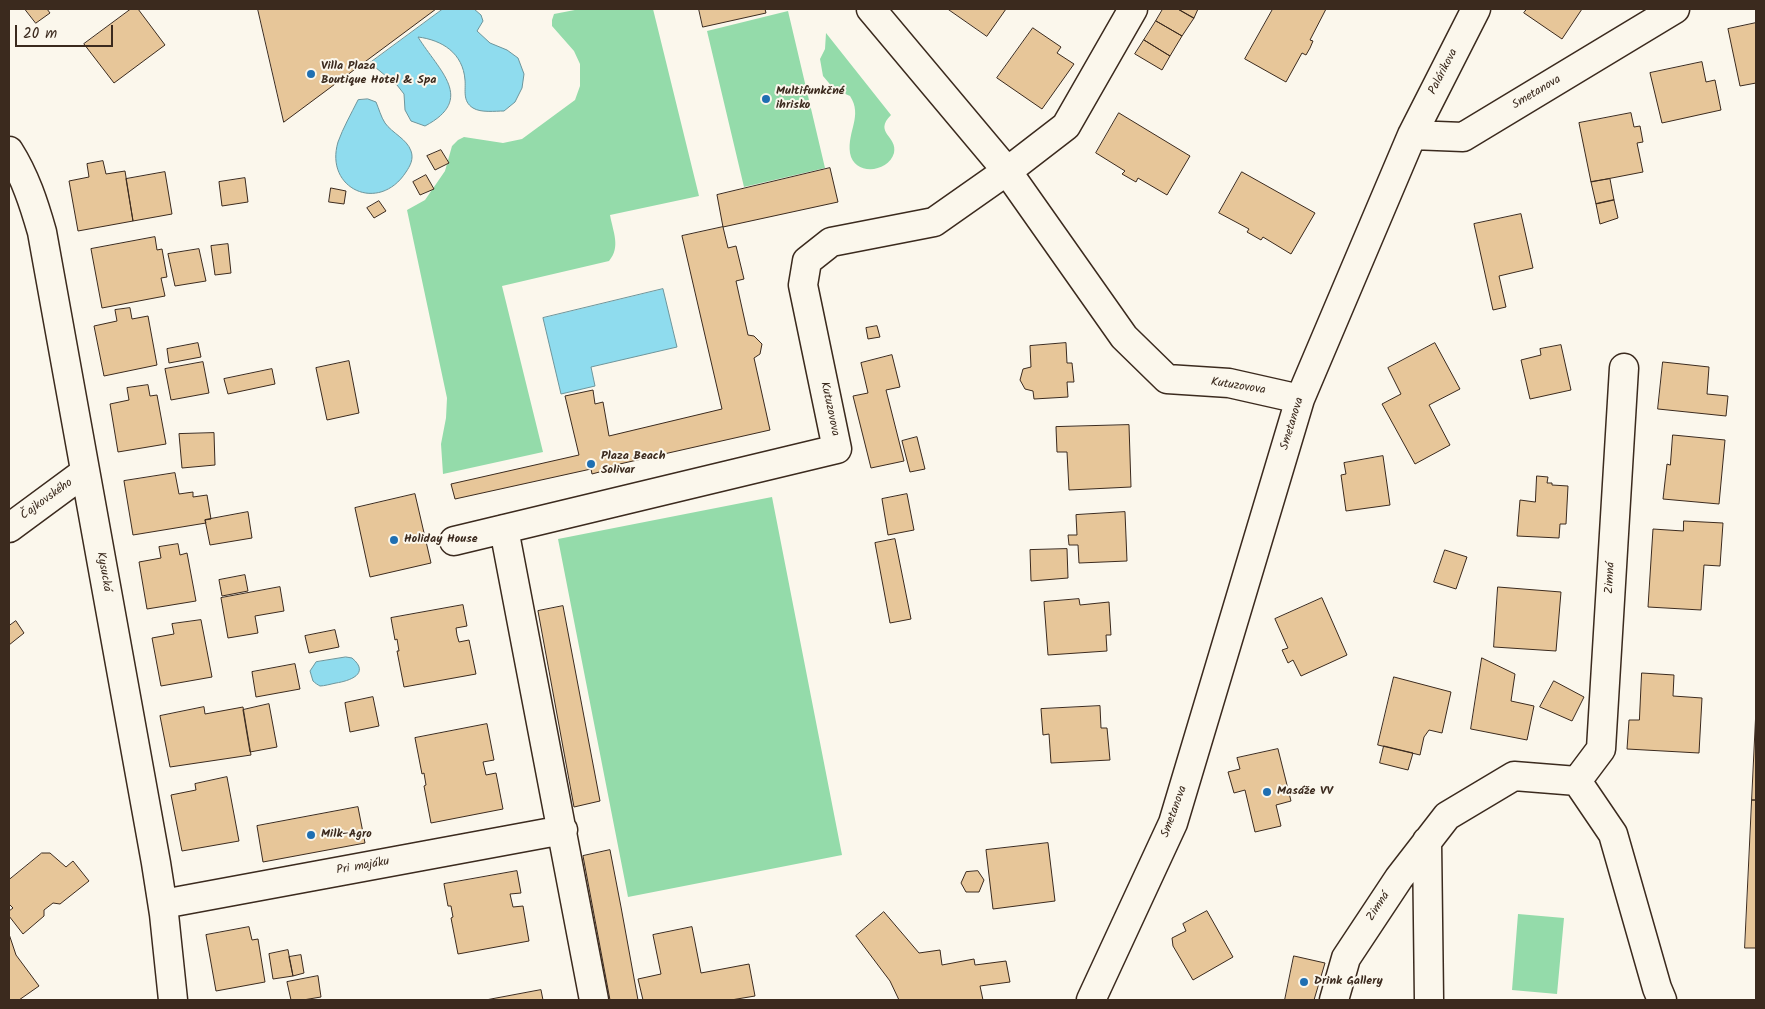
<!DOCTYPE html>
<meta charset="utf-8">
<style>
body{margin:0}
#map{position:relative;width:1765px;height:1009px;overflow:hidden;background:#fbf7ec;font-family:Kalam,sans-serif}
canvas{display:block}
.frame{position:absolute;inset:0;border:10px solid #3b2a1e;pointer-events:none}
.scale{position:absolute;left:15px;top:25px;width:98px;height:22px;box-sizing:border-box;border:2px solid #3b2a1e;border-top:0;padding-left:6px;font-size:15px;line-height:18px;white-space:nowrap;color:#3b2a1e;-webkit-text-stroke:4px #fbf7ec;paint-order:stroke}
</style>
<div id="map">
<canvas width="1765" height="1009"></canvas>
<div class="frame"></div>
<div class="scale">20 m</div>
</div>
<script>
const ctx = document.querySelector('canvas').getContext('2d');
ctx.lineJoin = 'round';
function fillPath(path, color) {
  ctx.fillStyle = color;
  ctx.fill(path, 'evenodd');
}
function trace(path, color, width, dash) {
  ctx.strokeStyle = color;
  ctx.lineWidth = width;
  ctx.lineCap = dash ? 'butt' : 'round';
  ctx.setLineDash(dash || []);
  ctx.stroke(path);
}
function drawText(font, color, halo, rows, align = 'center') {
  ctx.font = font + ' Kalam,sans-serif';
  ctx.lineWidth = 4;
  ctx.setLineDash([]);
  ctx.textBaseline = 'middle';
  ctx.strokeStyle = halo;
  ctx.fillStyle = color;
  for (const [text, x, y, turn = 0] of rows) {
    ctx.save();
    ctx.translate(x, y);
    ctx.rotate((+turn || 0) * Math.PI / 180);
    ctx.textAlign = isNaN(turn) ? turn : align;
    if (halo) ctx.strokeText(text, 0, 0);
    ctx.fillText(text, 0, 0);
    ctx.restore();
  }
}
fillPath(new Path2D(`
 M580,9H653L699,196L610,215C613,232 621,247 609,261L502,286L543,452L443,474L441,444L446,418L447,398L407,210L425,200L445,171L452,146L458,140L464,137L503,143L522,139L575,100L580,86V64L574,51L552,26V20L554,14Z
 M788,11L825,168L744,187L707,31Z
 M826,33L891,115C873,133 898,136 894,153C888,173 854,176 850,153C847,131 863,116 850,96L834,89L823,76L820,59L825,49Z
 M772,497L842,855L628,897L558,539Z
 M1518,914L1564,918L1557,994L1512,990Z`), '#94dbaa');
const water = new Path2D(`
 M443,9H474L481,15L483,21L477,31L490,43L507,50L518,58L524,74L522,88L515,102L504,111C495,111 481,113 473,108C462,101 466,90 465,80C463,53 442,40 418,37C439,71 476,99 425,126L411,121L405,110L404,94L397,85L370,63Z
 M368,99L376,102C379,109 381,117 385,123C392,133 407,139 411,151C414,159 410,166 406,172C379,214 324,189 338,142C343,128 351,114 358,100Z
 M663,289L677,347L591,367L595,386L561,394L543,318Z
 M346,657L352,658C371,674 349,681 336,683C331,684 324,686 320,686C318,685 315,683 313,681L310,671L316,662Z`);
fillPath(water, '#8fdcee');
trace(water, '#6d959b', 1);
const building = new Path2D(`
 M25,9H47L50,13L36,23Z
 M131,9H138L165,45L114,83L84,44Z
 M258,9H436L284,122Z
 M699,9H765L766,13L703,27Z
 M948,9H1006L987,36Z
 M1163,9H1178L1194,18L1182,36L1156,21Z
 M1178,9H1198L1194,18Z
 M1273,9H1326L1310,40L1313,41L1310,48L1306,55L1302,53L1286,82L1245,59Z
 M1527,9H1582L1562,39L1524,13Z
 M1156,21L1182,36L1170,56L1144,40Z
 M1756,23V83L1740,86L1728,29Z
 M1033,28L1061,47L1057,53L1074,64L1042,109L997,78Z
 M1144,40L1170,56L1162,70L1135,54Z
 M1702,62L1706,82L1715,80L1721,110L1662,123L1650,73Z
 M1119,113L1190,156L1167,195L1138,178L1136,182L1122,174L1125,171L1096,153Z
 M1631,113L1634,127L1640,126L1643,142L1637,143L1643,172L1591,182L1579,123Z
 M441,150L449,163L435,170L427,156Z
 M103,161L106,174L125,171L133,221L78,231L69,181L89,177L87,164Z
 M830,168L838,202L723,227L717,195Z
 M165,172L172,214L133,221L126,179Z
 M1242,172L1315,213L1291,254L1263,237L1261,240L1247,232L1249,229L1219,213Z
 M426,175L434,189L420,195L413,182Z
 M245,178L248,202L222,206L219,182Z
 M1610,179L1614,200L1596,204L1591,182Z
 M331,188L346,191L344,204L329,202Z
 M1614,200L1618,218L1600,224L1596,204Z
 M379,201L386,211L374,218L367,208Z
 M1521,214L1533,268L1499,276L1506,307L1493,310L1474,224Z
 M723,227L728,248L736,246L744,279L736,281L748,335L754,336L762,344L760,354L754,358L770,430L602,468L603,471L592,474L591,469L455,499L451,484L579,455L565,396L593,390L595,404L603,402L609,436L722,409L682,236Z
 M155,237L157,250L162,249L167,277L161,278L165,296L102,308L91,249Z
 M228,244L231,273L215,275L211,246Z
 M199,249L206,281L175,286L168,254Z
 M130,308L132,319L148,316L157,365L104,376L94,326L117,321L115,310Z
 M877,326L880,337L868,339L866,328Z
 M198,343L201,357L169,363L167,349Z
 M1066,343L1067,363H1072L1074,382H1067L1068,397L1034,399L1033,391L1025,389L1020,380L1023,369L1031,367L1030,346Z
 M1435,343L1460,389L1429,405L1450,445L1415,464L1382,404L1401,394L1388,368Z
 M1561,345L1571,390L1530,399L1521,360L1541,355L1540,349Z
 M892,355L900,387L886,390L904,461L871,468L853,396L868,393L861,363Z
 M349,361L359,413L327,420L316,368Z
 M203,362L209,393L171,400L165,369Z
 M1663,362L1709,367L1707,394L1728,396L1726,416L1658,409Z
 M272,369L275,384L228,394L224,379Z
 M148,385L150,396L157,395L166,444L118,452L110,404L129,400L127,388Z
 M1129,425L1131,487L1069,490L1067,452H1057L1056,427Z
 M214,433L215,465L182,468L179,434Z
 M1673,435L1725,440L1719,504L1663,499L1667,464L1670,465Z
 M917,437L925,469L910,472L902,441Z
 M1383,456L1390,505L1346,511L1341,475L1346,474L1344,463Z
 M175,473L179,494L193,492V497L207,495L211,519L205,520L206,523L133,535L124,481Z
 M1537,476L1548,477L1547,483H1552V485L1568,486L1566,524H1560L1559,538L1517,536L1520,500L1535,502Z
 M415,494L431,563L370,577L355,508Z
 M907,494L914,530L888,535L882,499Z
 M248,512L252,538L210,545L205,520Z
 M1125,512L1127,561L1079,563L1078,545H1069L1068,535H1077L1076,515Z
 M1684,521L1723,523L1720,566L1704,565L1701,610L1648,607L1653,529L1683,531Z
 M895,539L911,619L890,623L875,543Z
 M178,544L180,555L187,553L196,601L147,609L139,562L161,558L159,547Z
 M1067,549L1068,578L1031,581L1030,550Z
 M1445,550L1467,557L1456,589L1434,582Z
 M245,575L248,591L222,596L219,580Z
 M280,587L284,611L255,616L258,633L228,638L221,598Z
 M1498,587L1561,592L1556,651L1494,647Z
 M1322,598L1347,655L1301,676L1293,660L1288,663L1282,650L1288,648L1275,619Z
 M1079,599L1080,605L1109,602L1111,635H1106L1107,651L1048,655L1044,602Z
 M463,605L467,626L456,628L457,635L459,642L469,640L476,674L404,687L397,651H399L397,639L395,640L391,618Z
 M563,606L600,801L574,807L538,611Z
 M201,620L212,677L161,686L152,638L174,634L172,624Z
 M16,621L24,633L9,645V626Z
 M335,630L339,647L309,653L305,636Z
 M1482,658L1515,674L1511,701L1534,706L1527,740L1471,729Z
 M295,664L300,689L256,697L252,672Z
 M1642,673L1674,675L1673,696L1702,698L1699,753L1627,749L1629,720H1639Z
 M1394,677L1451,692L1442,733L1429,730L1424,737L1420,755L1378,745Z
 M1554,681L1584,697L1572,721L1540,707Z
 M373,697L379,726L350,732L345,703Z
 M269,704L277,747L250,752L243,710Z
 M1100,706L1101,728H1107L1110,760L1051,763L1049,734L1043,735L1041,709Z
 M204,707L205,714L243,707L251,755L170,767L160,716Z
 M1756,709V800H1752Z
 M487,724L494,760L483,762L486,775L496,773L503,809L431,823L424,786L426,785L424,773L422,774L415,738Z
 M1384,746L1413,753L1408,770L1380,763Z
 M1278,749L1291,801L1276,805L1281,826L1255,832L1245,790L1234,793L1228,772L1240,769L1237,758Z
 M227,777L239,841L182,851L171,795L196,790L195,784Z
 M1752,800H1756V948H1745Z
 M358,807L365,843L263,862L257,826Z
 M1048,843L1055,901L993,909L986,850Z
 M610,850L621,907L638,1000H610L583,856Z
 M42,853H50L66,867L73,861L89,881L60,904L53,903L44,910V916L23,934L9,916V911L13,908L9,904V880Z
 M517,871L521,893L510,894L513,907L523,906L529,941L458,954L451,918L453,917L451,906H448L444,884Z
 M978,871L984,880L979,892H966L961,883L966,872Z
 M1207,911L1233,957L1193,980L1173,946L1172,938L1186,931L1183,924Z
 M884,912L919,953L940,950L942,965L974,959L975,965L1006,961L1010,982L980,986L983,1000H899L890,981L856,936Z
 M249,927L252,940L258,939L265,982L216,991L206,935Z
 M692,927L701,973L749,964L755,996L731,1000H643L638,979L661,974L653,935Z
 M9,934L16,955L39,986L19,1000H9Z
 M288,950L293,976L273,979L269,954Z
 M301,955L304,973L293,976L289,957Z
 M1294,956L1325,963L1314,1000H1285Z
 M318,976L321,997L303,1000H291L287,982Z
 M541,990L543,1000H486Z`);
fillPath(building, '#e7c699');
trace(building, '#3b2a1e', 1);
const minor = new Path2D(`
 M871,9L1007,171L1124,337L1167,379L1229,383L1300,399
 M1412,135L1463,137L1675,9
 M9,151C25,176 34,204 42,232L156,863L164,914L173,1000
 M9,528L85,472
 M504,529L594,1000
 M454,541L837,449L803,285L807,261L831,242L934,222L1018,163L1066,126L1133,9
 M1577,781L1601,749L1624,368
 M1427,841L1429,1000
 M163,904L563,830
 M1091,1000L1173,823L1300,399L1412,135L1476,9
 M1334,1000L1346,958L1399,878L1447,816L1514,776L1577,781L1613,834L1657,988L1662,1000`);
trace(minor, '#3b2a1e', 31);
trace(minor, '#fbf7ec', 28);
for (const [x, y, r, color] of [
 [311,74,5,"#1f6fb2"],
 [766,99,5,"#1f6fb2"],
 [591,464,5,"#1f6fb2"],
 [394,540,5,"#1f6fb2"],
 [1267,792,5,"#1f6fb2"],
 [311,835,5,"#1f6fb2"],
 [1304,982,5,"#1f6fb2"]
]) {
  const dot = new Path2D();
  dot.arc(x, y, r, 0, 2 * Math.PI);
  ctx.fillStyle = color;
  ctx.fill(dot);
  trace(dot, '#fbf7ec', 2);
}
drawText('bold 12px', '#3b2a1e', '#fbf7ec', [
 ["Villa Plaza",321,67],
 ["Boutique Hotel & Spa",321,81],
 ["Multifunkčné",776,92],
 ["ihrisko",776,106],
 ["Plaza Beach",601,457],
 ["Solivar",601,471],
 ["Holiday House",404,540],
 ["Masáže VV",1277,792],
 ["Milk-Agro",321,835],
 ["Drink Gallery",1314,982]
], 'left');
drawText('12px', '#3b2a1e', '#fbf7ec', [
 ["Palárikova",1444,72,-63],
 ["Smetanova",1537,93,-31],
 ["Kutuzovova",1238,387,9],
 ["Kutuzovova",829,409,78],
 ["Smetanova",1293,424,-73],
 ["Čajkovského",47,500,-36],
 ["Kysucká",103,572,80],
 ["Zimná",1611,578,-87],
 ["Smetanova",1175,812,-70],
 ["Pri majáku",363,867,-10],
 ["Zimná",1379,907,-57]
]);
</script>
